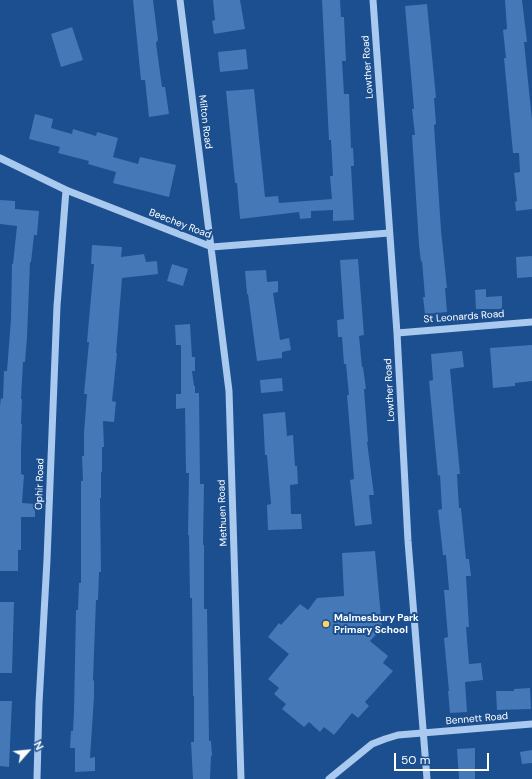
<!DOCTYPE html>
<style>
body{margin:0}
#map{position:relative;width:532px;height:779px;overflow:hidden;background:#1b4f8f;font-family:"DM Sans",sans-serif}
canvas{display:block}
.north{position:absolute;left:8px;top:731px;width:40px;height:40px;-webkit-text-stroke:3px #1b4f8f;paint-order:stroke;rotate:63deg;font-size:11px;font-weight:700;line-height:16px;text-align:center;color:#fff}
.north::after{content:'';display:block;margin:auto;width:14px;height:18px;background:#fff;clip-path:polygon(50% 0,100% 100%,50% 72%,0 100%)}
.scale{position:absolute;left:394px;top:753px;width:95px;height:18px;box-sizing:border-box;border:2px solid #fff;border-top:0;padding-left:5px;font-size:12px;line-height:14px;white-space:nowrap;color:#fff;-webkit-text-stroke:3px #1b4f8f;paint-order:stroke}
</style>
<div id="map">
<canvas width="532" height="779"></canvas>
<div class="north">N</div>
<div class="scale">50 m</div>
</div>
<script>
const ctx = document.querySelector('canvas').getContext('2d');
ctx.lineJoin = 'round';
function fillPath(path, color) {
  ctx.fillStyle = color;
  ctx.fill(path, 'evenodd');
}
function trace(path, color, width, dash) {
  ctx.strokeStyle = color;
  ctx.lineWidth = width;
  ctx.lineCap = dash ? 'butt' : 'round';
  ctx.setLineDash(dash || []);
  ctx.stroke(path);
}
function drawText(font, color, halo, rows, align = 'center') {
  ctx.font = font + ' "DM Sans",sans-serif';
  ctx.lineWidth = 4;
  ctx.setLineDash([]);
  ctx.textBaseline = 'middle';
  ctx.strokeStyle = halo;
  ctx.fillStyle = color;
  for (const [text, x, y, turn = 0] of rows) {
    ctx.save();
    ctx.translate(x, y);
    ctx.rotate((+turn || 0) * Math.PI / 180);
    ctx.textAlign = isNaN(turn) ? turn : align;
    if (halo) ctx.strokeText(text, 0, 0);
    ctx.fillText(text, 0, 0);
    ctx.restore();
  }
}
fillPath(new Path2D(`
 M133,0H153L158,40L156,43L162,87H165L169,114L149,117L145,80H141Z
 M213,0H240L245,29L214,34L212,21L215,20Z
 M322,0H340L341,17H344L346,61H342L344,94H349L351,148H353L354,166H351L354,220L333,221V210L311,211V218L300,219L299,212L240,219L237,183H235L226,91L254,89L265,197L278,196L279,203L332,199L330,176H333L331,140H329Z
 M505,0H522L527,42H524L532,120V209L516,211L515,202L517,201L514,173L520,172L519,153H513L504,58H506L503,30L507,29Z
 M427,4L436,98H434L436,124L434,125L441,230L447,288H445L447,312L425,314L423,297H425L422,261L421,262L419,245L412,135H415L412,109H414L405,6Z
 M72,27L83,60L61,67L51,34Z
 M246,49L248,69L220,72L218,52Z
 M35,114L53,119L51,128L72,134L73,129L96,136L97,132L118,138L113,157L138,164L140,157L176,165L169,197L113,183L116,172L88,164L89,161L58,153L60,147L29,139Z
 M0,200L15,201V209L39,211L37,235H34L31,262H30L27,337L25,362H23L21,399H22L21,424H22L21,450V474L24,475L22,503L35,504V517H21V550H18V571H0V406L1,398L3,399L4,371H7L11,319L12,264H13L17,226L0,224Z
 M92,245L122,247L121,257L144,254L146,262L157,261L158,274L122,278L116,353H117L112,401L116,402L114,422L103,421L104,447H102V472H101V498H100L101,572H99L98,600H96L93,680L94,681V697L90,758L95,757V771L75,772V748H70L71,731H73L74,711L76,610H78L79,583H81V481H83L82,456H84V433L87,394H84L89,342H87L94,264H91Z
 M532,256V277L517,278L516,257Z
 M358,259L364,335L359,336L362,367H363L366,389H364L368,442H367L374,495H369L372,524L355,526L350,480L354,479L347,395H349L346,364H344L342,337H338L337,320L344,319L340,260Z
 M172,264L188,269L183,286L167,281Z
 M266,270L267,282L278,281V292L273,293L280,340L289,338L291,350L282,352V358L257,361L248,294H247L245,271Z
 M486,289V297L502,296V309H476L475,290Z
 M190,324L192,357H195V371H192L194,386H195V393H199L200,484H204L203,545H204V609H207L209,741H211L212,756H211L210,779H193L191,742H194V696H193L192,598H190L189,535H188L189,473H186L185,408L176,409V394H181V345H176L175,325Z
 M532,345V381L515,383V386L493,388L490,348Z
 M462,351L464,367L450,369L460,474H457L459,508H461L466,559H469L471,576H466L469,627H466L469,664L481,663L483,680L465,682L467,712L450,713L448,691H449L444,638L448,637L444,590H449L446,555H443L440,527L438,510L442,509L440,475L438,476L429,381L433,380L431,354Z
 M282,378L283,391L261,393L260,380Z
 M285,412L287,436L293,435L295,466H297L298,484L290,485L291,514H301L302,529L268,530L267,505L271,504L267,455H265L263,414Z
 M375,551L382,628L370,641L388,656L383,663L393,671L365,702L369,706L358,718L352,713L334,735L324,727L320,732L309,722L304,727L282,709L286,704L274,694L279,688L268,679L289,654L268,637L279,623L281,625L300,604L308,610L317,598L344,596L342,553Z
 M0,602H14L12,673H0Z
 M530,688L531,709L497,710L496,691H514V689Z
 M0,701H12L9,767L0,766Z
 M475,748V779H459L457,749Z
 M532,750V763L522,764L520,752Z`), '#4478b7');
trace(new Path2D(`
 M180,0L229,391L241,779
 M373,0L397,333L408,541L427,779
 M0,158L66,190L212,247L389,233
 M397,333L532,322
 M37,779L39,703L47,560L57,306L66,190
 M329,779L372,744L385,739L398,735L532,724`), '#a9c9ee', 7);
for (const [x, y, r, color] of [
 [326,624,4,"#ffd166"]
]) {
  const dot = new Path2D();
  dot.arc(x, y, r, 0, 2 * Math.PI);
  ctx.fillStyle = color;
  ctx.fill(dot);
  trace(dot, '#1b4f8f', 1.5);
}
drawText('10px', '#fff', '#1b4f8f', [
 ["Lowther Road",368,67,-94],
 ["Milton Road",205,122,83],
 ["Beechey Road",180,224,21],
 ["St Leonards Road",464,317,-4],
 ["Lowther Road",390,390,-93],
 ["Ophir Road",40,484,-88],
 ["Methuen Road",223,513,-92],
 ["Bennett Road",477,719,-5]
]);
drawText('bold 10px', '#fff', '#1b4f8f', [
 ["Malmesbury Park",334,618],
 ["Primary School",334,630]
], 'left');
</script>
